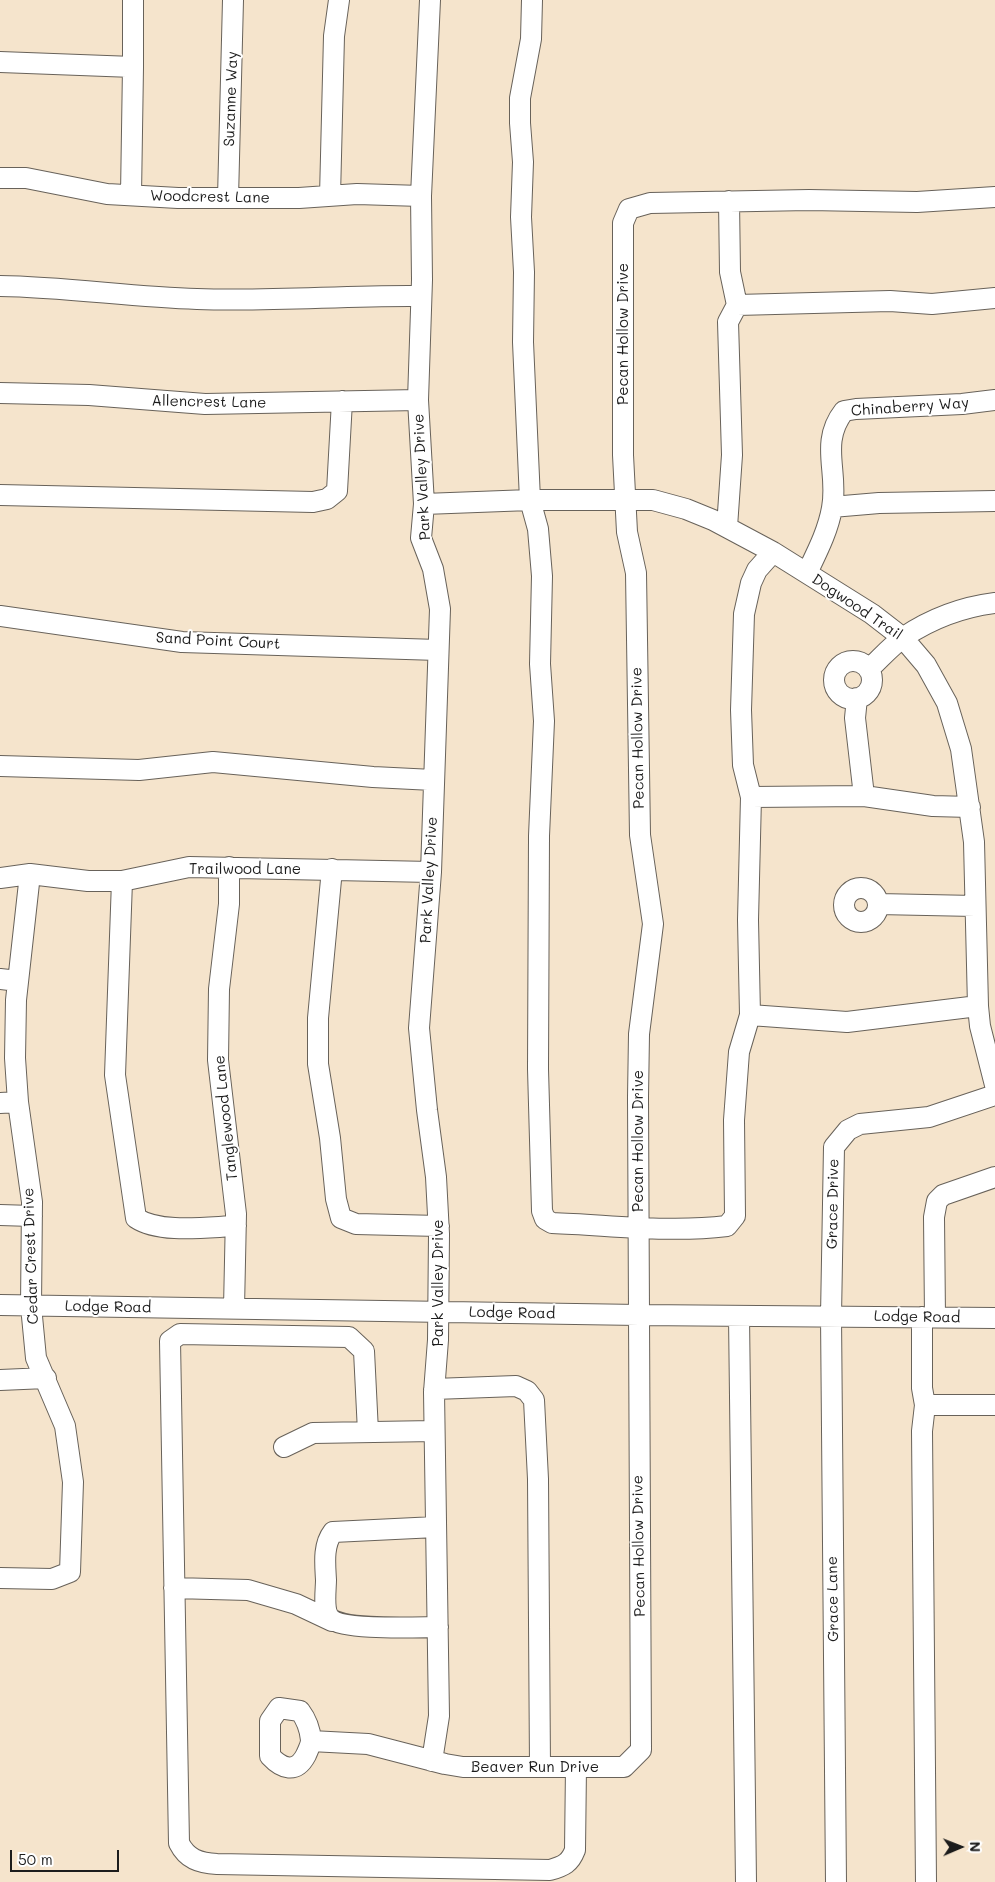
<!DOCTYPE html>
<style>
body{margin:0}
#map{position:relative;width:995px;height:1882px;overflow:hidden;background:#f5e4cc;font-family:Mali,sans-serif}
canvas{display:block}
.north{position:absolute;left:935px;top:1822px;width:50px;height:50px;-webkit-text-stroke:4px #fff;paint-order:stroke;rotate:89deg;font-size:14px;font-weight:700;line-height:20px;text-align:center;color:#1c1c1c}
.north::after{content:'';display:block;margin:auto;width:18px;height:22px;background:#1c1c1c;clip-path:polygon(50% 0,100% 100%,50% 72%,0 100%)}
.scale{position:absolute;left:10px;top:1850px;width:109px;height:22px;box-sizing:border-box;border:2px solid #1c1c1c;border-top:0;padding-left:6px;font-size:15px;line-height:18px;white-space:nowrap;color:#1c1c1c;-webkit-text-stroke:4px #fff;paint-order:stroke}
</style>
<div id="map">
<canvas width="995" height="1882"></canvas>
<div class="north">N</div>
<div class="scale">50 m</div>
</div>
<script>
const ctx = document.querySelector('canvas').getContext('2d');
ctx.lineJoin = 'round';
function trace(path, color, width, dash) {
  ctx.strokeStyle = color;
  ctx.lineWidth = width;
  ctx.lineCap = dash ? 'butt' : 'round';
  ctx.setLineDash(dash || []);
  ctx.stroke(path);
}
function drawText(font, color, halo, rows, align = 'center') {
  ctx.font = font + ' Mali,sans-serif';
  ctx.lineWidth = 4;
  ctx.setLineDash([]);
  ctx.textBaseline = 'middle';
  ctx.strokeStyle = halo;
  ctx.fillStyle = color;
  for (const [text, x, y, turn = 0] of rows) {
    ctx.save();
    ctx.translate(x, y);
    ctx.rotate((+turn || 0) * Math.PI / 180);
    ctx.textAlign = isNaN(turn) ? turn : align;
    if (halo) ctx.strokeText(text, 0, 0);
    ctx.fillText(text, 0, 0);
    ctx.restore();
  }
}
const minor = new Path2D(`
 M133,0V67
 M430,0L421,196L422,280L418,400L424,504L421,538L433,569L440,609L431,872L419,1028L427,1110L436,1177L439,1234L438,1340L434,1392L439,1716L432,1761
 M532,0L531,39L520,98V123L523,162L521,217L524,272L523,342L530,500L538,529L542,576L540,664L544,721L539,836L538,1069L542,1211L545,1219L552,1223C610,1225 669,1233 727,1226L735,1216L734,1120L739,1052L750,1015
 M0,62L133,67L131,195
 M0,178H26L107,194L178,198H299L357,194L421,196
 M330,196L334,36L339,0
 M228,198L233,0
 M0,286C66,287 131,297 197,299C272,302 346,295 421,296
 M737,305L890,301L932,304L995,298
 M0,393L89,395L205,404L418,400
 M0,495L313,502L327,499L337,491L342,401
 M424,504L530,500H653L686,509L713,520L773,552L872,614L903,638L926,665L947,703L961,749L974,842L978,1006L980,1026L995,1085
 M832,507L879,503L995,501
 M727,527L732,455L728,322L737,305L730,272L729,201
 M773,552L757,570L751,583L744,614L741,710L743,765L751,797L748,920L750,1015L847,1022L978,1006
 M807,573C817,552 828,531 832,508C839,472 819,443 844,411L856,409L962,404L995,400
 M0,616L182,642L438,650
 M834 680a19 19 0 1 1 38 0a19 19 0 1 1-38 0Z
 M869,669C880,659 891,646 904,637C931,619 963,607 995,603
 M857,698L855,718L864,796
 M0,766L139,770L213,762L373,777L433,780
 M751,797L864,796L933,806L970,807
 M229,867V904L219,989L218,1060L236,1214L234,1308
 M332,869L318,1018V1064L330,1138L336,1199L341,1218L356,1224L439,1226
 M0,878L30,874L88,881H122L189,867L431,872
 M122,881L115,1075L136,1218C160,1234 208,1227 236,1226
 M844 905a17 17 0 1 1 34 0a17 17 0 1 1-34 0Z
 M878,904L975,906
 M0,979L18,981
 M0,1103L18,1102
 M0,1215L32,1216
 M0,1305L639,1315L995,1318
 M739,1316L746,1882
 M922,1317V1388L925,1405
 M935,1317L934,1217L937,1201L943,1195L995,1177
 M0,1380L46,1378
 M434,1389L516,1386L527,1391L534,1400L538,1479L540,1767
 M368,1432L364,1351L349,1337L180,1334L170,1341L179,1843C187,1859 199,1863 217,1864L550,1870C564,1866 570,1863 575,1850L576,1767
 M284,1447L313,1433L434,1431
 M436,1527L333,1532C323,1545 325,1563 326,1580C326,1589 323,1609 329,1617C339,1631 419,1627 438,1627
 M0,1578L52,1579L70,1572L73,1482L65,1426L36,1358L31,1306L32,1202L18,1102L15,1058L16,1000L30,874
 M174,1588L248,1590L296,1604L332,1621
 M279,1708L300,1711C306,1719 310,1729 311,1740C311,1745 308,1750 306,1755C296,1774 282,1769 270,1756V1721Z
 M311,1741L368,1744L445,1764L463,1767H624L641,1750L638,1097L639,1034L653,924L640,835L636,573L627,532L623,455V223L629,209L650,203L809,200L917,202L995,197
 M836,1882L831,1316L834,1147L848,1130L860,1124L929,1117L995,1095
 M926,1882L922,1431L925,1405H995`);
trace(minor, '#68625a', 22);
trace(minor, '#fff', 20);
drawText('15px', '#1c1c1c', '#fff', [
 ["Suzanne Way",231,99,-88],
 ["Woodcrest Lane",210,197,1],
 ["Pecan Hollow Drive",623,334,-90],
 ["Allencrest Lane",209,402,1],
 ["Chinaberry Way",910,407,-4],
 ["Park Valley Drive",422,477,-93],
 ["Dogwood Trail",857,607,34],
 ["Sand Point Court",218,641,3],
 ["Pecan Hollow Drive",638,738,-91],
 ["Trailwood Lane",245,869],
 ["Park Valley Drive",429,880,-87],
 ["Tanglewood Lane",226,1118,-96],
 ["Pecan Hollow Drive",638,1141,-90],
 ["Grace Drive",833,1204,-89],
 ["Cedar Crest Drive",31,1256,-92],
 ["Park Valley Drive",438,1283,-90],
 ["Lodge Road",108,1307,1],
 ["Lodge Road",512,1313,1],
 ["Lodge Road",917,1317,1],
 ["Pecan Hollow Drive",639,1546,-91],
 ["Grace Lane",833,1599,-91],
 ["Beaver Run Drive",535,1767]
]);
</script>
